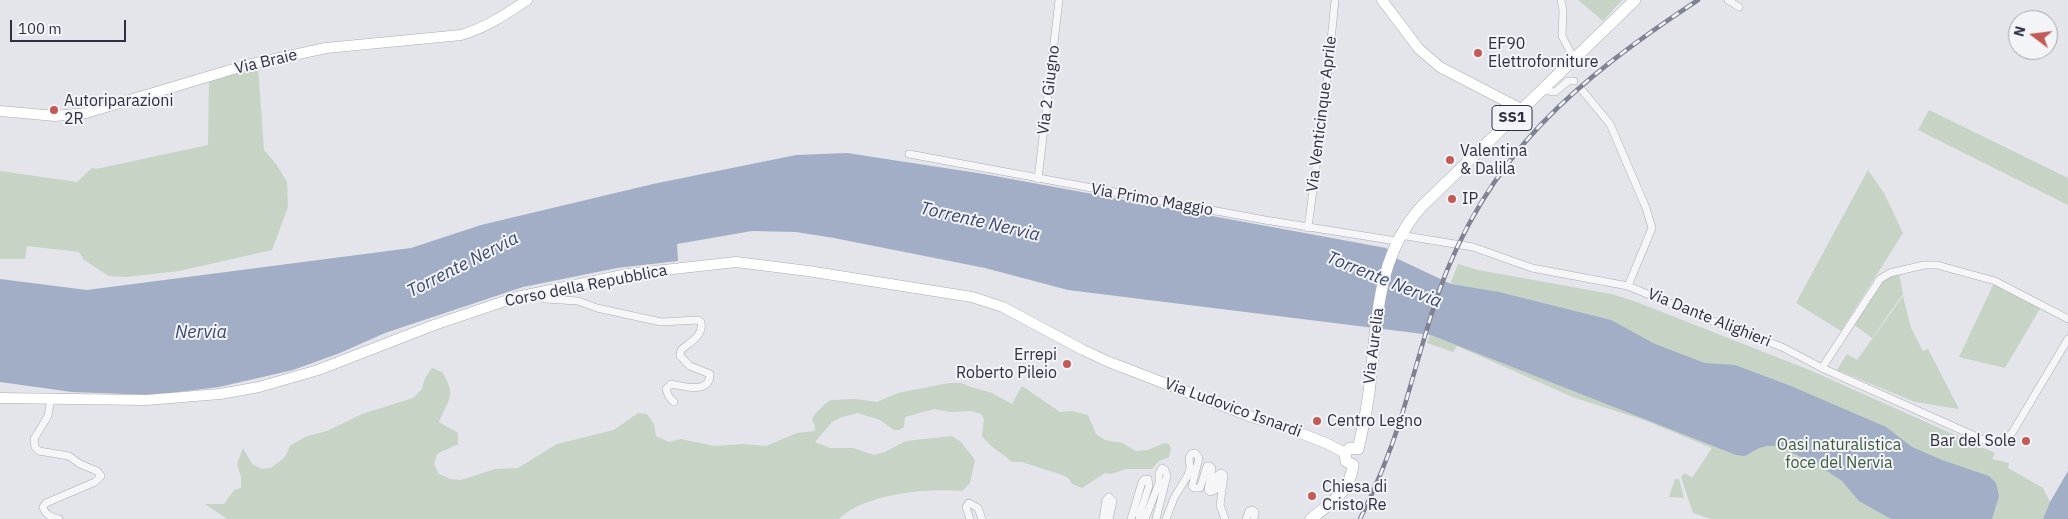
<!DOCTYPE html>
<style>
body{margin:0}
#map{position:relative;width:2068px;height:519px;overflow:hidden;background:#e3e5ea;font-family:"IBM Plex Sans",sans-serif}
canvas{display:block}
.north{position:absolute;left:2008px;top:10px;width:50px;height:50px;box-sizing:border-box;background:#f3f4f8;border:1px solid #a4a6af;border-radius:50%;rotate:285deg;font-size:14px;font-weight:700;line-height:20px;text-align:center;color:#2d3041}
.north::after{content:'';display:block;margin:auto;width:18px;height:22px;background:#c25a56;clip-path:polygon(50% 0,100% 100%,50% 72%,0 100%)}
.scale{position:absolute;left:10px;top:20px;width:116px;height:22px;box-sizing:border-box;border:2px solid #2d3041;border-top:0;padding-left:6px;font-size:15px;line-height:18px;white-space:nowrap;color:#2d3041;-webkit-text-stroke:4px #f3f4f8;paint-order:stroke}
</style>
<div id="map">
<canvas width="2068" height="519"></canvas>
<div class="north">N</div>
<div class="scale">100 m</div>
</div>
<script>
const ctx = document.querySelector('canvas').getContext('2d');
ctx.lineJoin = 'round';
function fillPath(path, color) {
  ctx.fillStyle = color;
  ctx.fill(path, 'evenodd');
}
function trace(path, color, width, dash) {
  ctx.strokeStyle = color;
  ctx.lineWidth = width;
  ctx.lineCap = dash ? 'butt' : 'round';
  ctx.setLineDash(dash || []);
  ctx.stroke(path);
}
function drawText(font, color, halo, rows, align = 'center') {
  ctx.font = font + ' "IBM Plex Sans",sans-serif';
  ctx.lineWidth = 4;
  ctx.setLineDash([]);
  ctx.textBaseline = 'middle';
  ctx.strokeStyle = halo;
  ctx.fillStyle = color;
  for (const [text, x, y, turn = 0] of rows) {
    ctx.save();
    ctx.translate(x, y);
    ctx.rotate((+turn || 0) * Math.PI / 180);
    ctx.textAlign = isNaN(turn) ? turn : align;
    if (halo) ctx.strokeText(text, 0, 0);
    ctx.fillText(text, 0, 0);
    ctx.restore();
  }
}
fillPath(new Path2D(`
 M1578,0H1622L1603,21Z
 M258,66L264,150L276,164L287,182L288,207L272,250L179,271L126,277L109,276L84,260L79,252L27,246L25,259H0V171L77,182L92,168L96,169L208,145L209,82Z
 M1929,110L2068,178V205L1918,130Z
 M1868,170L1884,193L1903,233L1841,331L1796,303Z
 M1458,264L1478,270L1611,294L1634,301L1812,371L1995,453L1992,459L2009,463L2008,468L2043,488L2050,502L2043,519H1711L1693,513L1681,477L1685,473L1692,478L1712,448L1644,420L1575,398L1457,346L1453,352L1427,343Z
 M1899,273L1903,294L1872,338L1853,324C1866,305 1876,280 1899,273Z
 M1994,283L2041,307L2005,368L1959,357Z
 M1903,296L1911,328L1923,351L1928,349L1959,409L1915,402L1837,370L1847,354L1857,360Z
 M432,368L442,372C457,396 448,399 439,422L458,433V444L437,454L434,464L439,474L450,479L461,480L495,469L518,468L557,444L614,430L638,413L647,414L654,424L656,436L669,442L680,439L715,446L743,444L766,446L797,433L815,431V425L812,420L814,415L826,403L831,400L855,399L877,402L898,393L949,383H961L971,387L992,393L1012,404L1022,386L1060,412L1072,411L1088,415L1096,434L1105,440L1122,443L1136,451L1148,450L1164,443L1169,444L1171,449L1169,457L1159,461L1152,469H1126L1111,474L1105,473L1082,488L1072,484L1069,479L1065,476L1022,462H1012C1001,452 990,447 982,436L984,419L981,414L971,411L950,412L934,409L905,417L904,427L899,430H894L880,420L858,413L842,417L832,422L815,442L830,448H853L874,455L885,452L906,441L952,436L961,442L975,460L970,483L962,491C928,488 865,493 839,519H227L205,504H224L234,490L241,488V477L237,464L243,448L252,464L262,469L271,468L285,457L290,446L305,437L327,431L362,414L413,398L422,389L425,378Z
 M1675,479H1679L1684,498L1669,497Z`), '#c6d3c5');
fillPath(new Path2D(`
 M847,153L984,174L1386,248L1398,259L1451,284L1499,292L1611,320L1655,344L1705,363L1735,365L1791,386L1886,427L1912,447L1942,460L1989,476L1996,483L1999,496L1992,519H1891L1859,501L1842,481L1818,465L1778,446H1767L1759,448L1745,456L1736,455L1431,335L1068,290L985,268L834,238L796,232L752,231L677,244L678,261L617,268L523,287L385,333L340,353L293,370L219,387L153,395L72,392L0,382V279L87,290L411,248L481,225L653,184L796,155Z
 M2068,471V519H2043L2050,502Z`), '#a2adc6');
const street = new Path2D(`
 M1561,0L1563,11L1562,36L1574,59
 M1728,0L1739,7
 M1581,89L1610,124L1646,208L1652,228L1628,286
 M1541,90L1555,92L1568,81H1574
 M909,154L1265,220L1396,241
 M1038,179L1059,0
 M1308,228L1326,91L1335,0
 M1400,235L1473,247L1532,268L1628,286L1710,320L1782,347L1822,368L1986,441H2003L2012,433L2068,339
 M536,292L545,299L578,301L597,308L661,322L698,320L701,322C704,336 690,342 681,350L680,356L690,366L710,374C710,395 683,386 671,384L666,389L669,397L674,402
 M1822,368L1880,279L1890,273L1924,265H1937L1995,281L2068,319
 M51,399L48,416L34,439L35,447L39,451L69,456L80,464L97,471L101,476L95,482L46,503L43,507C45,515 51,517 59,519
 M970,519L966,507L969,503L978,508L982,519
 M1103,519L1106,500L1109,497L1113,501L1109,519
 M1131,519L1142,482L1145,479H1148L1149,486L1139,516L1140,519
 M1145,519L1159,483V473L1162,468L1165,470L1167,476L1156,519
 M1166,519L1174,498L1188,475L1190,468L1189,458L1191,454L1195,453L1199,458L1192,486L1194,488H1200L1207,466H1210L1212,469L1208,490L1210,492L1215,490L1218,475L1221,473L1224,475L1220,505L1225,519
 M1246,519L1249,511L1252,510L1255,512L1254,519`);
const secondary = new Path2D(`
 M1382,0L1419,49L1440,67L1521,109
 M0,111L55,116L86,113L247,65L326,48L461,35C486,28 506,14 527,0
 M0,398L146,400L220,394L259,387L318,370L434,325L517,297L628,274L736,262L808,271L972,297L1003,307L1083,350L1109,362L1252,417L1288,428L1328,444L1345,453`);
const primary = new Path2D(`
 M1358,449C1364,424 1369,399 1371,374C1378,312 1378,255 1422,206L1635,0
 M1353,465L1346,461L1345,453L1350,448L1358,449
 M1311,519C1331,502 1350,493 1353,465`);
trace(street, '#a9abb4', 8);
trace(secondary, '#a9abb4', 11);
trace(primary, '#a4a7b5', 12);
trace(street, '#f6f6f9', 7);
trace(secondary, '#fff', 10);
trace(primary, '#fff', 11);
const rail = new Path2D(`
 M1360,519C1376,487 1389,455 1400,421C1413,379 1424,336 1438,294C1488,153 1577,80 1698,0`);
trace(rail, '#7e8292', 4.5);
trace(rail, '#f3f4f8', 2.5, [8]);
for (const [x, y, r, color] of [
 [1478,53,5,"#c25a56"],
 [54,110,5,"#c25a56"],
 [1450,160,5,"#c25a56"],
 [1452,199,5,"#c25a56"],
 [1067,364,5,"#c25a56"],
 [1317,421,5,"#c25a56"],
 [2026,441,5,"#c25a56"],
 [1312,496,5,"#c25a56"]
]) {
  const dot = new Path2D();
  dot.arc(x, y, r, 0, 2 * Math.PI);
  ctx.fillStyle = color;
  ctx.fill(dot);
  trace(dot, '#f3f4f8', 2);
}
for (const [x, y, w] of [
 [1512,118,40]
]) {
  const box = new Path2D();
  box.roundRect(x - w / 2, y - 12.5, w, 25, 4);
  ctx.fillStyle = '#f3f4f8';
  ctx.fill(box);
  trace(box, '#2d3041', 1);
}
drawText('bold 15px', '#2d3041', null, [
 ["SS1",1512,118]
]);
drawText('16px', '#2d3041', '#f3f4f8', [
 ["EF90",1488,44],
 ["Elettroforniture",1488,62],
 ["Autoriparazioni",64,101],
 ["2R",64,119],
 ["Valentina",1460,151],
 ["& Dalila",1460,169],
 ["IP",1462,199],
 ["Errepi",1057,355,"right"],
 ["Roberto Pileio",1057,373,"right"],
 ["Centro Legno",1327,421],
 ["Bar del Sole",2016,441,"right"],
 ["Chiesa di",1322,487],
 ["Cristo Re",1322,505]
], 'left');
drawText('16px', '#2d3041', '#f3f4f8', [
 ["Via Braie",266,62,-13],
 ["Via 2 Giugno",1049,90,-83],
 ["Via Venticinque Aprile",1322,114,-83],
 ["Via Primo Maggio",1152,200,10],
 ["Corso della Repubblica",586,286,-11],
 ["Via Dante Alighieri",1709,318,22],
 ["Via Aurelia",1374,346,-83],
 ["Via Ludovico Isnardi",1233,408,20]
]);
drawText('16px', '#3b5b3b', '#f3f4f8', [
 ["Oasi naturalistica",1839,445],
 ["foce del Nervia",1839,463]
]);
drawText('italic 18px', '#3b4971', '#f3f4f8', [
 ["Torrente Nervia",980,222,13],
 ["Torrente Nervia",463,265,-27],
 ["Torrente Nervia",1384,280,22],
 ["Nervia",201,333]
]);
</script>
